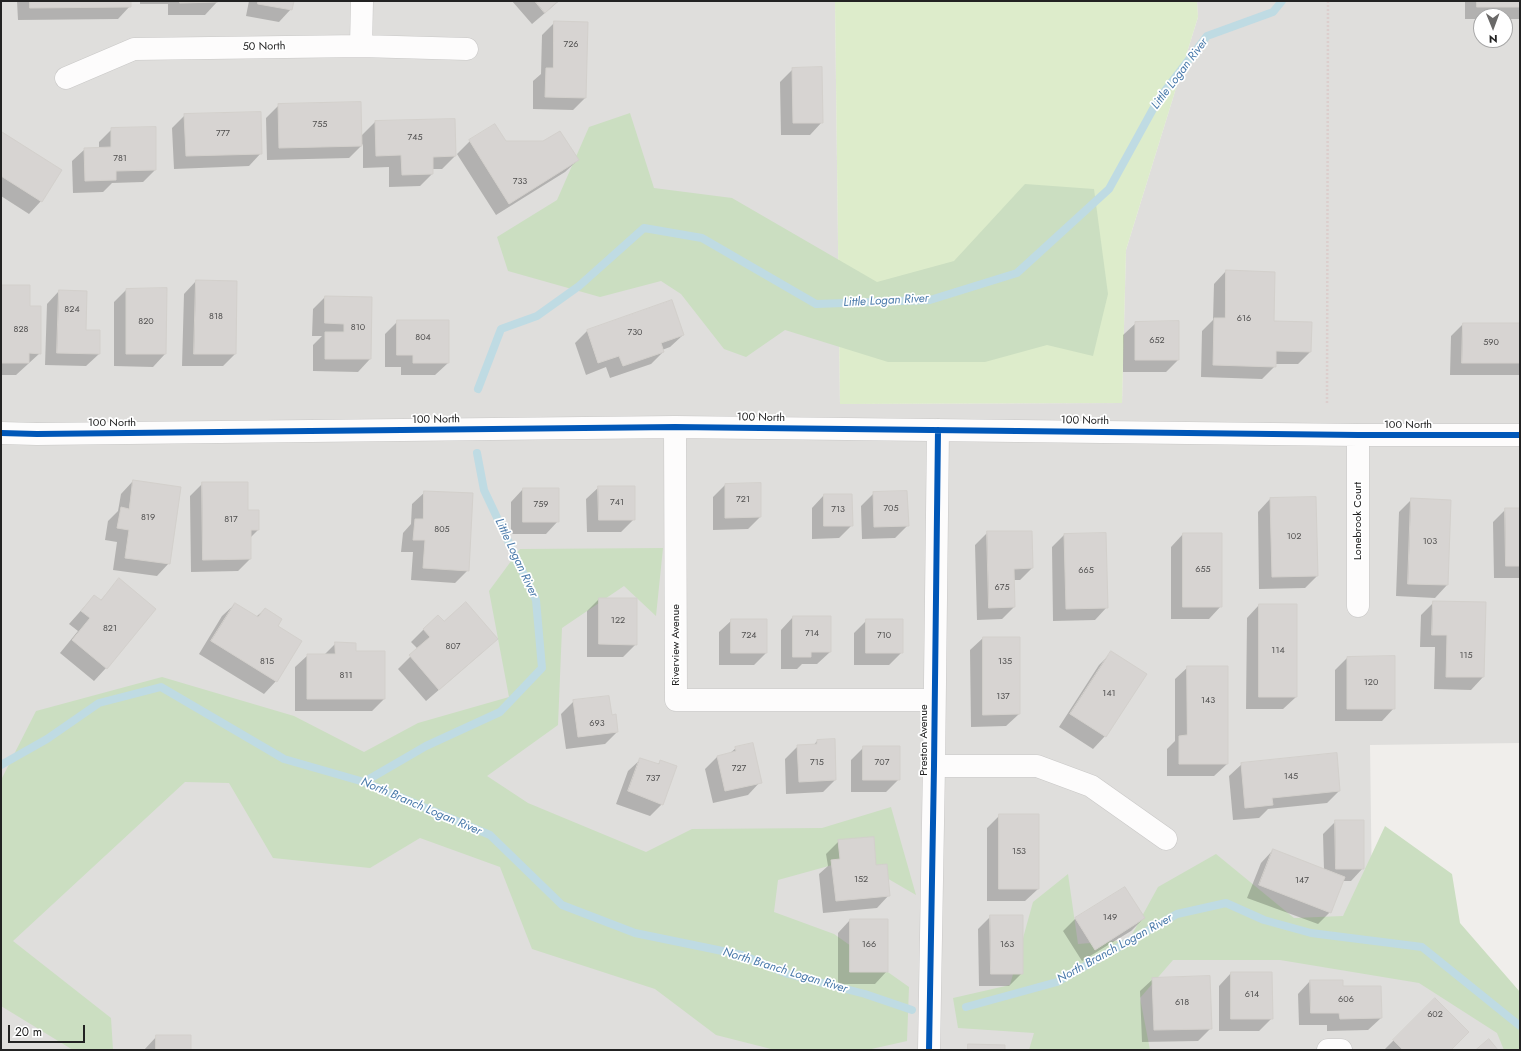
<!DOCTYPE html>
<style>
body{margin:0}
#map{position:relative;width:1521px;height:1051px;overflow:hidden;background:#f0eeeb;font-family:Jost,sans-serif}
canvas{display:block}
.frame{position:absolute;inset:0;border:2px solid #222;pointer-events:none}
.north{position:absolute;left:1473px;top:8px;width:40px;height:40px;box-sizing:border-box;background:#fff;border:1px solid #a7a7a7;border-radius:50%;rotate:179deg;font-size:11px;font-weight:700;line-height:16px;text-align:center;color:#222}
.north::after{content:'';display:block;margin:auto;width:14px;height:18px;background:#6a6968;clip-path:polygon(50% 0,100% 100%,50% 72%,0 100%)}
.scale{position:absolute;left:8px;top:1025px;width:77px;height:18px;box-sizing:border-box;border:2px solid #222;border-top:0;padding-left:5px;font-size:12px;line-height:14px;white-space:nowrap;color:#222;-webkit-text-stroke:3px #fff;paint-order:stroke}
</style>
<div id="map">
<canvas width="1521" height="1051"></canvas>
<div class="frame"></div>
<div class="north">N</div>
<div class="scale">20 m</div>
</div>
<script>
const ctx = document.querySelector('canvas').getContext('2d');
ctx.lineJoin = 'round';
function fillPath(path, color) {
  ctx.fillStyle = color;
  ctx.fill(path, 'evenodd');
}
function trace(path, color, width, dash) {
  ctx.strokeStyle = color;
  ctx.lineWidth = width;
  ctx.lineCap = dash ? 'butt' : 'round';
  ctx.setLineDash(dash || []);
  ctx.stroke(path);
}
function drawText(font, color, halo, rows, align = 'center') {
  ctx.font = font + ' Jost,sans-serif';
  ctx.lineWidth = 3.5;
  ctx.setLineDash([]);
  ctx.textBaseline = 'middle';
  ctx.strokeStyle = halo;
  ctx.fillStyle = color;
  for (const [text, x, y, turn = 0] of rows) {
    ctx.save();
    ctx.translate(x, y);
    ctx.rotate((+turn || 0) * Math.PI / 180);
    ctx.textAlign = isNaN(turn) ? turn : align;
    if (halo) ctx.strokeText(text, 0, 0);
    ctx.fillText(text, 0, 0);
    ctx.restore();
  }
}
fillPath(new Path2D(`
 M1,1H835L840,404L1122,403L1126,250L1198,17L1197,1H1520V743L1370,745L1372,897L1498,1026L1516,1050H1ZM1481,16H1505V40H1481Z`), '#dfdedc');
fillPath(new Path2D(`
 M835,1H1197L1198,17L1126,250L1122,403L840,404Z`), '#ddeccb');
fillPath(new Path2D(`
 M630,113L654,188L732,198L877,282L954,261L1025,184L1094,189L1108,294L1093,356L1047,345L985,362H888L785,330L746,357L724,349L681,294L661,281L600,297L508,271L497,237L557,200L589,127Z
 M663,548L656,616L624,586L562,628L558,725L487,776L528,803L646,852L692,829L822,828L891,807L916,895L854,859L778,880L774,912L834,934L909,987L907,1041L867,1050H775L716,1035L655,989L532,949L500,867L420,838L370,868L273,858L229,783L185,782L13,941L111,1018L113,1050H73L1,1006V780L36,711L162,677L294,716L364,752L418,723L509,697L489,591L520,549Z
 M1385,826L1452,874L1460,923L1520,992V1050H1504L1497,1033L1419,983L1280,960H1173L1140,998L1150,1050H1029L1034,1033L958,1028L953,998L1010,985L1033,902L1068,874L1078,944L1129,940L1158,887L1216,854L1294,918L1343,916Z`), '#cbdec1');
fillPath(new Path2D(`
 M17,1H130V6L118,19L18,20Z
 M140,1H217V2L205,15H168V4H140Z
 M249,1H293L291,9L279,22L246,16Z
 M512,1H559L532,24Z
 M1465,1H1520V19H1505V16H1481V19H1465Z
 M555,22L586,97L573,110L533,109V81L541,74L542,35Z
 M793,69L822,122L810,135H781L780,82Z
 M279,105L361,136L375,122L454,120L455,156L442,169H432V174L420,186L389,187V167L363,168V144L349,158L267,160L266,118Z
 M185,115L261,153L249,166L174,169L172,128Z
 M495,125L505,142L578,160L565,172L496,215L457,154L470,141Z
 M112,129L155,170L143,182L112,183L103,192L73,193L72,161L85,149L99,148V142Z
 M2,134L41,201L29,214L1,196V135Z
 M1226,271L1273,322L1310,352L1298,364H1275V366L1262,379L1201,377L1202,331L1213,320L1214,284Z
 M196,281L235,354L223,366H182L184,294Z
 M1,286L40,353L16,375H1Z
 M166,289L165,354L153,367L114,366V302L126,290Z
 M59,291L99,354L86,366L45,365L47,304Z
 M325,297L371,298L370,359L358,372L313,371V345L322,336H312L313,309Z
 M671,301L683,335L670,347L662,350L663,352L651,364L610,378L606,367L586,375L575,343L587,331Z
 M398,321L448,363L435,375H401V367H385V334Z
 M1136,323L1178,360L1166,372H1123V335Z
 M1463,324H1520V375H1450L1451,336Z
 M133,481L169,563L157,576L113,570L117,542L105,540L108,521L118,511L121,494Z
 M203,483L247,511L258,530L250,538V559L238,571L191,572L190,496Z
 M725,485L760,517L748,529L713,530V497Z
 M599,487L634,519L621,532H587L586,499Z
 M523,489L558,521L546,534H511V502Z
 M425,492L468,570L455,583L411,580L413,552H401L403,533L411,524L412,504Z
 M874,493L908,525L895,538L862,539L861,506Z
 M824,495H851V526L839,538L812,539V508Z
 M1270,499L1317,576L1305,588L1259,589L1258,512Z
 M1412,499L1450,501L1447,585L1435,598L1396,596L1399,512Z
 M1506,509H1520V578H1494L1493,522Z
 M988,532L1032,568L1020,580H1014V607L1002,619L977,620L975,545Z
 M1183,534L1221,606L1209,619H1171V547Z
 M1064,535L1107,607L1095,620L1053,621L1052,547Z
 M119,580L155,609L106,668L94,681L60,653L78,631L69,624L94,596L100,601Z
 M599,599L636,644L623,657H587V611Z
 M1434,602L1485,603L1483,677L1471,690L1434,689L1435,647H1420L1421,615Z
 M235,604L256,617L265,609L276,626V681L264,694L199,654L222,616Z
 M1259,605L1296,697L1283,709H1246L1247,618Z
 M793,617H830V652L817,664H802L797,669H781V630Z
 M732,620L766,653L754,665H719V632Z
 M867,620L902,652L889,665H854V633Z
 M444,623L484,651L426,701L398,669L418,649L411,642L424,629Z
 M983,638H1019V714L1006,726L971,727L970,650Z
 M336,643L384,699L372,711H295V667L308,655H324Z
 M1111,653L1105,736L1093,749L1059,727L1099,665Z
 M1347,658L1394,708L1382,721H1335V670Z
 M1188,667L1227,764L1214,776H1167V749L1175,741V679Z
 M574,701L611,717L617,732L605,744L566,749L561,714Z
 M817,741L835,780L823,792L786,794L785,759L798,746H813Z
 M864,747L899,779L886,792H851V760Z
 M736,748L760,782L748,795L713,803L705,769L717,757L729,754Z
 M641,759L657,765L661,761L662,804L650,816L616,804L628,771Z
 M1242,764L1339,791L1327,803L1268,809L1259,818L1233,820L1229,776Z
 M1000,815L1038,889L1025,901H987V828Z
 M1336,821L1363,868L1351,881H1342L1330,912L1318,924L1247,898L1261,863L1273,850L1324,870L1323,834Z
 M839,841L876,866L889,895L877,908L823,913L819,874L828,866L826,854Z
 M991,916L1022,973L1009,986H979L978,929Z
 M1144,918L1131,931L1082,961L1063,931L1075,919Z
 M850,920L887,971L875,984H838V933Z
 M1231,973L1272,1018L1259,1031H1219V986Z
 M1153,979L1211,1028L1198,1041L1142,1042L1140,991Z
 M1310,981L1381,1018L1368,1030L1327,1031V1025H1299L1298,994Z
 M1435,999L1450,1050H1384Z
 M157,1036L190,1050H144Z`), '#0003');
trace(new Path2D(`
 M478,389L501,329L537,316L579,286L644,228L702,238L816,304L930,300L1017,273L1109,189L1158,100L1207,36L1273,12L1282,1
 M1,765L47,739L99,703L161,687L284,759L364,782L490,835L562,905L635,933L742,955L788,974L865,994L912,1010
 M364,782L426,746L500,712L542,668L536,600L484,490L477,453
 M966,1007L1057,982L1177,914L1226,903L1264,920L1311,933L1422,947L1520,1026`), '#bfdbe3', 8);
const building = new Path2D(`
 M30,1H131V7L30,8Z
 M180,1H218V2L180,3Z
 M258,1H294L292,10L258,4Z
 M535,1H558L545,13Z
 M1477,1H1520V7H1477Z
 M554,21L588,22L586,98L545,97L546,68H553Z
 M822,67L823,123H793L792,68Z
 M361,102L362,146L279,148L278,104Z
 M261,112L262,154L186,156L184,114Z
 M455,119L456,156L433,157V174L402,175L401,155L376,156L375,121Z
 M495,124L506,141H543L560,131L579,160L509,204L469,140Z
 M156,127V170L116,171V180L85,181L84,148L111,147V128Z
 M2,132L62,170L42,202L1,176Z
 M1226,270L1275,272L1274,321L1312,322L1311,352L1276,351V367L1213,365L1214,318H1225Z
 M196,280L237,281L236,354H194Z
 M1,285H30V306H41V354L29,353V363H1Z
 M167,288L166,354H126V289Z
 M59,290L87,291L86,330H100V354L57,353Z
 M325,296L372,297L371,359H325V332H344V324L325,323Z
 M672,300L684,335L661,343L664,352L623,366L619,356L598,363L587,330Z
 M397,320H449V363H413V355H397Z
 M1179,321V360H1135V322Z
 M1463,323H1520V363H1462Z
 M133,480L181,487L170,564L125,558L129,530L117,528L121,507L129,509Z
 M202,482H248V510H259V530H251V559L203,560Z
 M761,483V517L725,518V484Z
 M598,486H635V520H599Z
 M523,488H559V522H523Z
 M424,491L473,493L469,571L423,568L425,540H413L415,519H423Z
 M907,491L909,526L874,527L873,492Z
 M824,494H852L853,526H824Z
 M1316,497L1318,576L1272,577L1270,498Z
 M1411,498L1451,500L1448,585L1408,584Z
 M1505,508H1520V566H1506Z
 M987,531H1032L1033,568L1014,569L1015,607L989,608Z
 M1106,533L1108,608L1066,609L1064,534Z
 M1183,533H1222V607H1183Z
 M119,578L156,609L107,669L72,640L90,618L81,611L94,595L101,600Z
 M599,598H637V645L599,644Z
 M1433,601L1486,602L1484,677H1446L1447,635H1432Z
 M466,602L498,639L439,690L409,655L430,637L423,629L438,615L444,621Z
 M235,603L258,617L265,608L282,619L278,626L302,641L277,682L211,641Z
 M1259,604H1297V697H1259Z
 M793,616H831V652H811V657H793Z
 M731,619H767V653H731Z
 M866,619H903V653H866Z
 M983,637H1020V714L983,715Z
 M335,642L356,643V651H385V699H307V654H335Z
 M1111,651L1147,674L1106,737L1070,714Z
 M1395,656V709H1347V657Z
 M1187,666H1228V764H1179V736L1187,735Z
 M609,696L612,715L616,714L618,732L578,737L573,700Z
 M835,739L836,780L799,782L797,745L817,744V740Z
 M753,743L762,783L725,791L717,756L736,751L735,747Z
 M863,746H900V780H863Z
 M1337,753L1340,791L1272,798L1273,805L1245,808L1241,763Z
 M640,758L659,764L660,760L677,766L663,805L628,791Z
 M999,814H1039V889H999Z
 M1335,820H1364V869H1336Z
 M874,837L876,865L887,864L890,896L836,901L831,860L840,859L838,840Z
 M1273,849L1345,877L1331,913L1259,885Z
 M1125,887L1145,918L1095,950L1075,918Z
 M990,915H1023V974H991Z
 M850,919H888V972H850Z
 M1231,972H1272L1273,1019H1231Z
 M1210,976L1212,1029L1154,1030L1152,978Z
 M1310,980H1343V986H1381L1382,1018L1340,1019L1339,1013H1311Z
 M1435,998L1469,1032L1451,1050H1403L1393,1040Z
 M156,1035H191V1050H156Z
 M1489,1039L1498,1050H1476Z
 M968,1044L1005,1045V1050H968Z`);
fillPath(building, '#d7d4d2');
trace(building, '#d3d0cc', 1);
const street = new Path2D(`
 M361,46L362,1
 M66,78L134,49L361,46L467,49
 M675,427L676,700H934
 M1,433L37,434L675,427L1358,435H1520
 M1358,435V606
 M934,766H1037L1091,786L1166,839
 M929,1050L934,766L938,430
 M1328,1050H1341`);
trace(street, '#c9c8c7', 23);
trace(new Path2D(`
 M1327,403L1328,1`), '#dccecd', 2.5, [2, 2]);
trace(street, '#fdfcfc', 22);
trace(new Path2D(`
 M1,433L37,434L675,427L1358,435H1520
 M929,1050L934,766L938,430`), '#0057b8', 6);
drawText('9px', '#4f4e4e', null, [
 ["726",571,45],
 ["755",320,125],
 ["777",223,134],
 ["745",415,138],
 ["781",120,159],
 ["733",520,182],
 ["824",72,310],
 ["818",216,317],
 ["616",1244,319],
 ["820",146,322],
 ["810",358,328],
 ["828",21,330],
 ["730",635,333],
 ["804",423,338],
 ["652",1157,341],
 ["590",1491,343],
 ["721",743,500],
 ["741",617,503],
 ["759",541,505],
 ["705",891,509],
 ["713",838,510],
 ["819",148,518],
 ["817",231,520],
 ["805",442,530],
 ["102",1294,537],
 ["103",1430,542],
 ["655",1203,570],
 ["665",1086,571],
 ["675",1002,588],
 ["122",618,621],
 ["821",110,629],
 ["714",812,634],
 ["724",749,636],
 ["710",884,636],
 ["807",453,647],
 ["114",1278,651],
 ["115",1466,656],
 ["815",267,662],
 ["135",1005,662],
 ["811",346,676],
 ["120",1371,683],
 ["141",1109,694],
 ["137",1003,697],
 ["143",1208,701],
 ["693",597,724],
 ["715",817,763],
 ["707",882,763],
 ["727",739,769],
 ["145",1291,777],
 ["737",653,779],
 ["153",1019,852],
 ["152",861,880],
 ["147",1302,881],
 ["149",1110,918],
 ["166",869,945],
 ["163",1007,945],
 ["614",1252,995],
 ["606",1346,1000],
 ["618",1182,1003],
 ["602",1435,1015]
]);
drawText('11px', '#222', '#fff', [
 ["50 North",264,47,-1],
 ["100 North",761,418,1],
 ["100 North",436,420,-1],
 ["100 North",1085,421,1],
 ["100 North",112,423],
 ["100 North",1408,425],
 ["Lonebrook Court",1358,521,-90],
 ["Riverview Avenue",676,645,-90],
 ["Preston Avenue",924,740,-90]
]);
drawText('italic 12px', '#4a7aab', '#fff', [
 ["Little Logan River",1180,74,-53],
 ["Little Logan River",886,301,-3],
 ["Little Logan River",516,558,65],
 ["North Branch Logan River",421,807,23],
 ["North Branch Logan River",1115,949,-29],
 ["North Branch Logan River",785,971,17]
]);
</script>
